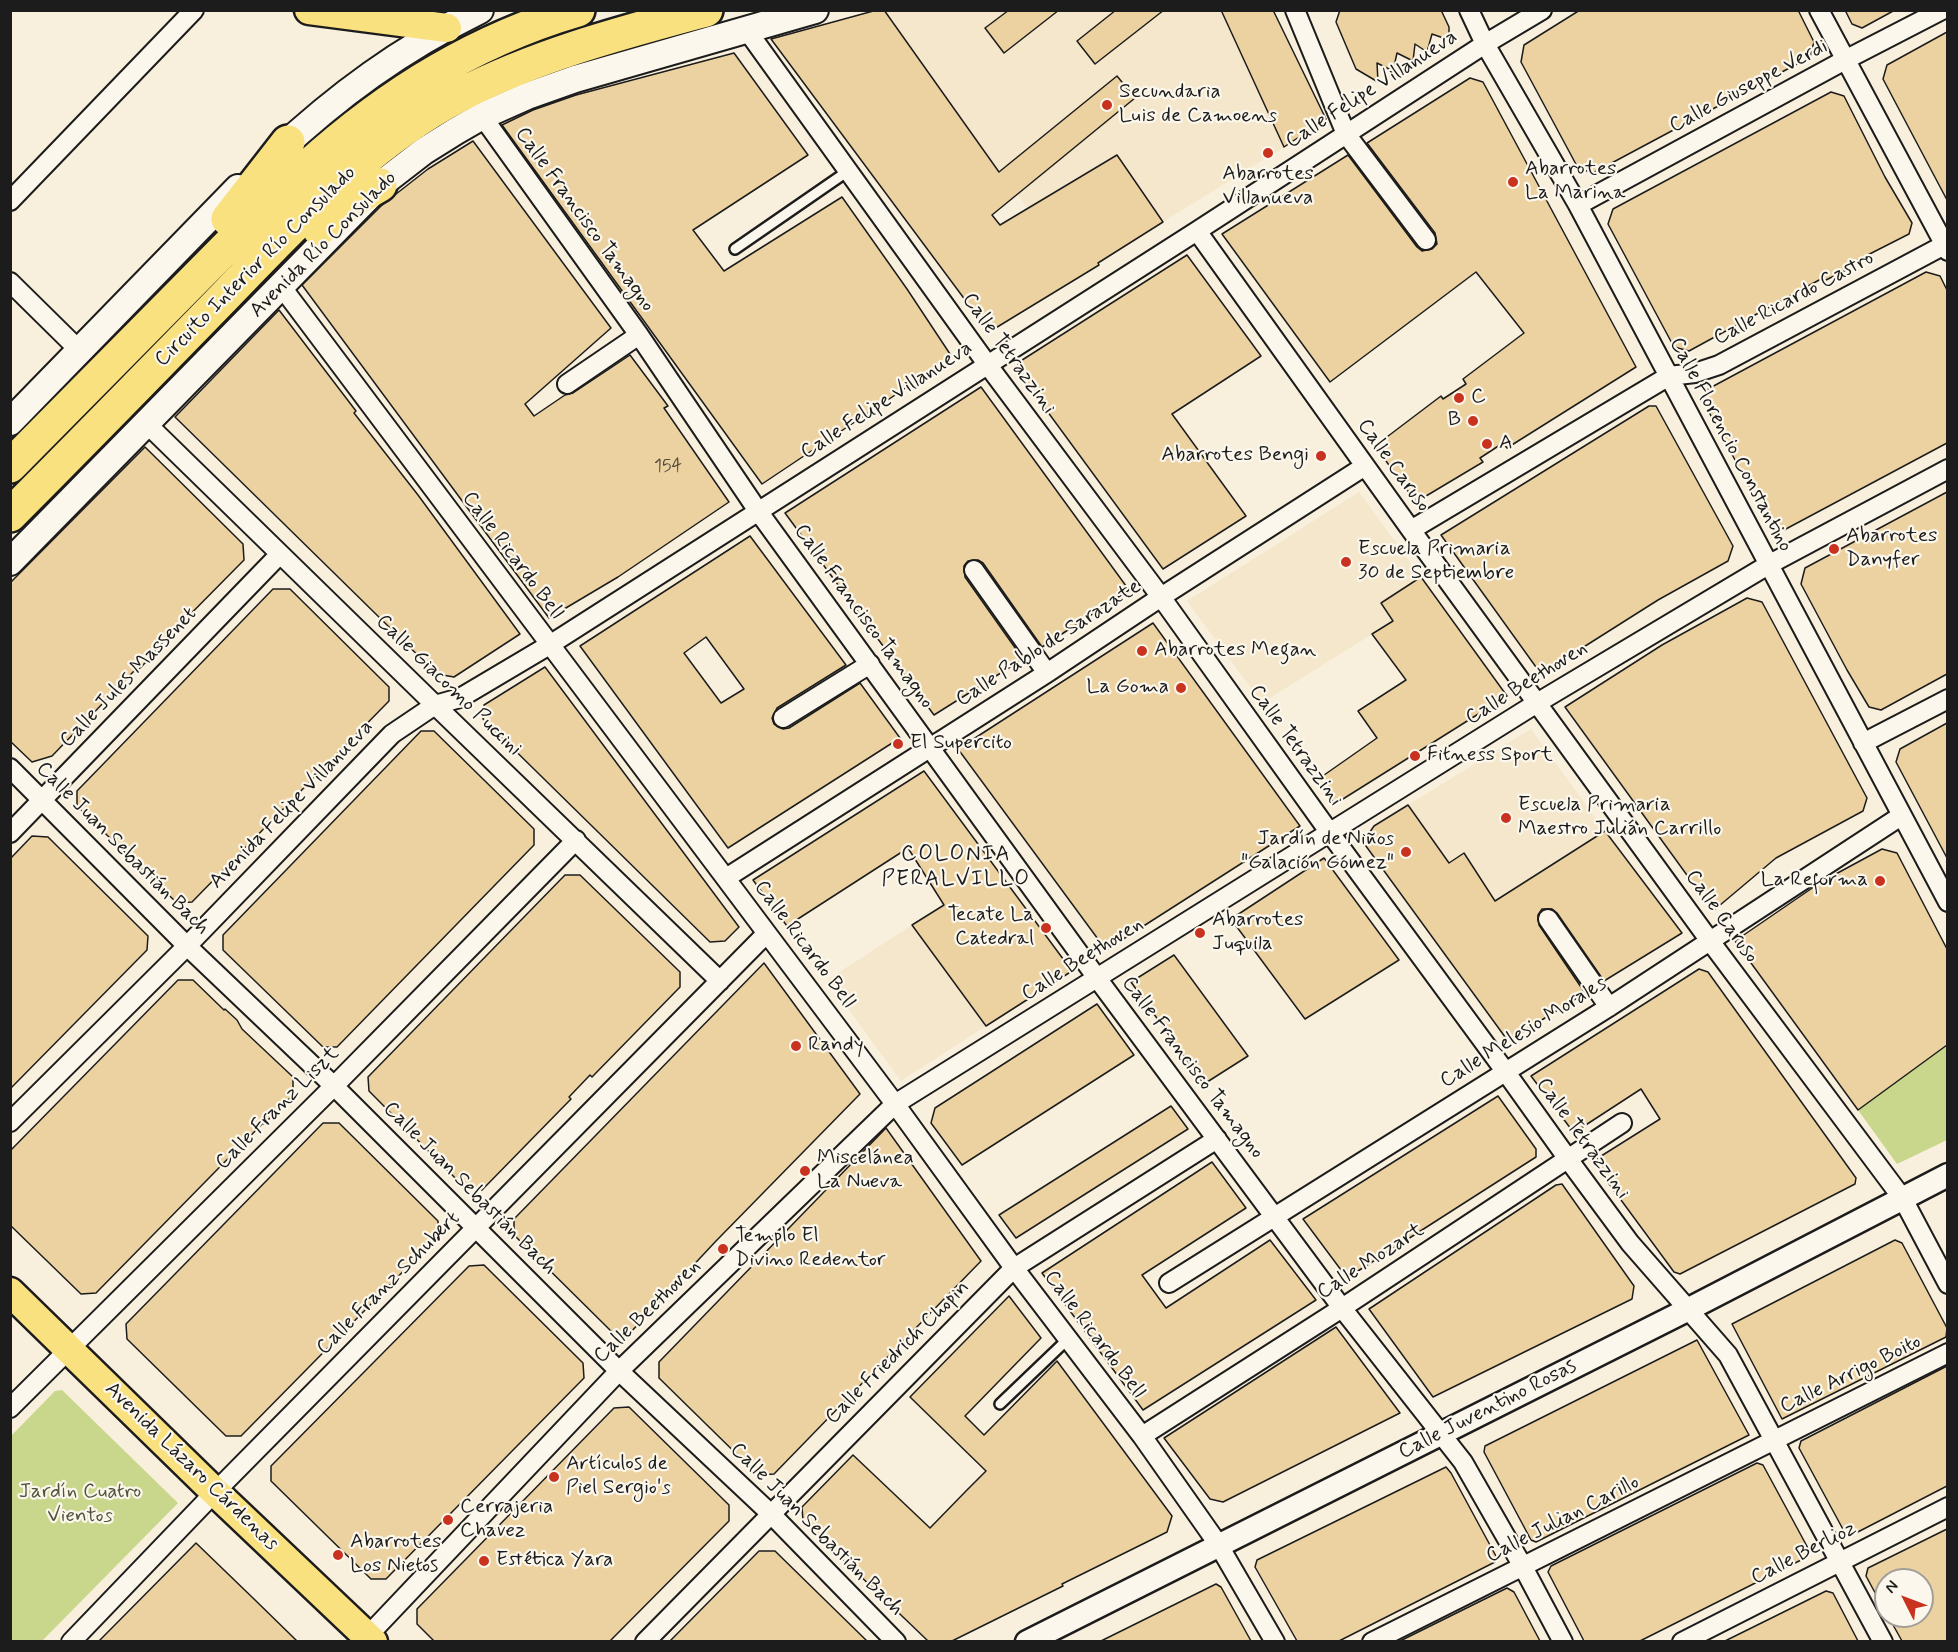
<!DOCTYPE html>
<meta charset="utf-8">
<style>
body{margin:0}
#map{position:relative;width:1958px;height:1652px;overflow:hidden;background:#f8f0dd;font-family:Mynerve,sans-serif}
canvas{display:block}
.frame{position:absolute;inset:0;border:12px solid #1c1c1c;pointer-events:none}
.north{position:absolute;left:1874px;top:1568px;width:60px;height:60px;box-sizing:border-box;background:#fbf7ec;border:2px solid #a29f99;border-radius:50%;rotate:312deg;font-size:16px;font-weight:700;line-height:24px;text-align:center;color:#1c1c1c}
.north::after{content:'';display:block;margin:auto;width:21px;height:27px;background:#c8321e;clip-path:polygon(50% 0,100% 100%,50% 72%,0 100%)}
</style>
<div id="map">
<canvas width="1958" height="1652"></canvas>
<div class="frame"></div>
<div class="north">N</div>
</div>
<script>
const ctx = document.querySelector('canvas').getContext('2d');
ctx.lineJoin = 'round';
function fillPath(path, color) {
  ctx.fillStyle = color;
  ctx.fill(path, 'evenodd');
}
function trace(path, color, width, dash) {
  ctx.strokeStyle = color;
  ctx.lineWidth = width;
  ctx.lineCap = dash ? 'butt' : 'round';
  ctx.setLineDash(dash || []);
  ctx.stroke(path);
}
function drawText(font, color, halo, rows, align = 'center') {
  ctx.font = font + ' Mynerve,sans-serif';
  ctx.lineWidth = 4.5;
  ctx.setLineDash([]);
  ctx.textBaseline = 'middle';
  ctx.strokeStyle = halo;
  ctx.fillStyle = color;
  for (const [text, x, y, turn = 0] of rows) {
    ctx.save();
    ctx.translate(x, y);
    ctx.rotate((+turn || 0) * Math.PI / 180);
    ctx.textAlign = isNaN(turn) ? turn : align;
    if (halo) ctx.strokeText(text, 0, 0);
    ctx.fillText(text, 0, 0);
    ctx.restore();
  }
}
fillPath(new Path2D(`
 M884,11H1221L1284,147L1163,222L1028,209L937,87Z
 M1359,492L1421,577L1393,621L1262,703L1187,601Z
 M1531,729L1605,831L1495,901L1465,854L1449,863L1408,805Z
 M912,925L986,1026L901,1081L827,980Z`), '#f5e7cb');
fillPath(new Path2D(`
 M1947,1045V1140L1897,1164L1858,1110Z
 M62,1390L178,1503L42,1641H11V1436L55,1391Z`), '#c8d78b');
const building = new Path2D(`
 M877,10H884L999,172L1117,76L1135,98L992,215L1000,225L1117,155L1163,222L1098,263L1099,265L989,332L771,39Z
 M1009,10H1059L1004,53L985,28Z
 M1116,10H1164L1095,64L1077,41Z
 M1221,10H1273L1326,119L1284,147Z
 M1340,10H1441L1449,27V40L1432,34L1427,52L1415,44L1413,61L1397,53L1393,71L1377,63L1378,82L1356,69L1336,22Z
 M1580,10H1798L1814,42L1810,57L1593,173L1578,168L1521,62L1524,45Z
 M1845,10H1895L1862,28L1852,24Z
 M1947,32V200L1883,79L1887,65Z
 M734,53L808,155L693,230L724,271L842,197L907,289L952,357L762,484L502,125L533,110L576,95Z
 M1470,78L1483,82L1636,367L1507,448L1503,443L1480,458L1483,462L1416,502L1375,446L1441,396L1443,399L1466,384L1463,379L1524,333L1476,272L1330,382L1222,234L1348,155L1417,247L1422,251L1432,249L1437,244L1435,233L1367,143Z
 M1831,92L1844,96L1885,177L1912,223L1909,234L1844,267L1846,270L1822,282L1821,279L1689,351L1674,347L1608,224L1613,209Z
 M473,141L611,328L525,404L534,416L565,395L573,393L630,355L668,406L664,408L729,502L618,577L549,618L302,285L382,205L428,169Z
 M1187,255L1261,356L1172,414L1246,516L1163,569L1017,370L1019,362Z
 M1926,272L1940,276L1947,290V443L1784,530L1771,526L1704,403L1708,389Z
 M279,310L356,411L354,413L418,495L520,634L454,677L437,674L175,417Z
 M981,387L1129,590L1042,647L983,563L978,560L968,561L964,566L965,577L1023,659L934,715L785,513Z
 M1649,406H1656L1733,546L1728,561L1658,600L1541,674L1441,535Z
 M145,447L243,544L244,560L155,650L156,652L136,672L134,671L52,756L32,762L10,741V583Z
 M1947,492V674L1881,710L1869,707L1847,670L1801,584L1805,568Z
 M750,536L846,665L777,708L772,718L774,724L783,729L789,728L860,683L900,738L728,848L580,646ZM706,637L744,689L721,703L684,653Z
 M1421,577L1507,696L1335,804L1317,780L1377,738L1358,711L1406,680L1372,634L1393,621L1381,603Z
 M273,589H290L389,687V701L192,902L177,903L77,806V791Z
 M1747,598L1762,602L1867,798L1863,811L1776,858L1713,911L1565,707L1662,645Z
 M1153,623L1300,826L1106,950L958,749Z
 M545,667L739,927L725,941L710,942L483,719L484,705Z
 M1947,723V858L1896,762L1900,749Z
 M421,731H434L534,829V845L337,1047H323L223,950V935Z
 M924,771L1072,971L986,1026L912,925L944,905L908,848L787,926L753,880Z
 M1408,805L1449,863L1464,853L1495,901L1605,831L1682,933L1604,981L1557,913L1552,909H1542L1538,915L1539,925L1585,993L1508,1041L1363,842L1374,826Z
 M32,836L48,837L148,936L147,950L10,1089V859Z
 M1882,849L1897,853L1947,949V1045L1858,1110L1735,941L1821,882Z
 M1324,858L1399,960L1305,1019L1231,919Z
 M565,875H580L680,972V987L592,1077L590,1075L569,1097L571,1099L482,1190H467L369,1091L368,1077Z
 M1174,955L1248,1056L1204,1084L1131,982Z
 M764,963L860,1094L716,1241L629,1334H614L514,1235V1219Z
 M1699,969L1708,972L1856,1178L1855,1184L1680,1274L1674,1272L1596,1166L1598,1158L1660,1119L1641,1089L1578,1130L1571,1129L1531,1076Z
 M178,980H193L224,1010L225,1009L237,1020L242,1029L293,1077V1095L264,1124L263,1123L96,1293L81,1294L10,1225V1151Z
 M1097,1004L1134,1055L962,1165L931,1123L935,1108Z
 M1498,1096L1536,1149V1157L1347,1278L1303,1219Z
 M1171,1106L1188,1129L1120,1172L1016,1238L999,1215Z
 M323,1123H339L438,1221V1236L241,1436H226L127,1339L126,1324Z
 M886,1128L981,1261L774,1474L758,1475L659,1378V1362Z
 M1212,1162L1246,1208L1142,1275L1166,1308L1270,1240L1316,1300L1143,1410L1042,1273Z
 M1562,1184L1634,1286L1632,1299L1433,1397L1369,1309L1556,1185Z
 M1895,1240L1902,1243L1947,1328L1946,1337L1782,1419L1732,1324Z
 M484,1265L583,1363L584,1378L386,1579H371L271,1481V1466L469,1266Z
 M1009,1296L1041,1338L965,1416L984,1435L1057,1361L1172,1516L1167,1532L1062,1584L1063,1586L952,1641H928L803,1521L802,1507L853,1455L930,1528L966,1491L986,1471L910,1397Z
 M1336,1327L1400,1413L1223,1502L1210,1499L1164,1438Z
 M1697,1340L1749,1435L1536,1542L1531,1540L1484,1452L1485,1446Z
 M1947,1366V1486L1852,1535L1845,1533L1799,1448L1801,1441Z
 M629,1407L729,1505V1521L610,1641H434L417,1624V1609L614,1408Z
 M1757,1463L1763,1465L1809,1550L1807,1557L1640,1641H1584L1548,1572L1551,1566Z
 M1446,1467L1451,1473L1497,1558L1493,1559L1495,1562L1339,1641H1297L1255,1567L1257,1560Z
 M1947,1529V1641H1902L1888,1616H1922V1580H1886V1613L1866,1576L1868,1568Z
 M196,1543L254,1599L297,1641H99Z
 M759,1551H775L867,1641H670Z
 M1216,1584L1221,1587L1251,1641H1101Z
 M1507,1588L1514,1592L1540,1641H1400Z
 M1826,1591L1833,1593L1858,1641H1725Z`);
fillPath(building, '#edd2a1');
trace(building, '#1c1c1c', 1.5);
const service = new Path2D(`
 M735,249L848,171
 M1000,1404L1069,1338`);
const minor = new Path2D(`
 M1295,10L1346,134L1426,240
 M1469,10L1485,44L1578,205L1948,902
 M1819,10L1948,251
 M746,29L987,364L1161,597L1330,833L1505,1071L1568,1159L1630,1243L1728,1355L1883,1642
 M482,116L639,335L758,511L1097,978L1342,1308L1463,1462L1522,1565L1563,1642
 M10,201L194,10
 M1578,205L1845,60L1942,10
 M1197,231L1411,530L1710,941L1903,1199L1948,1284
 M10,282L80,351
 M281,286L895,1104L1014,1268L1142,1436L1218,1544L1275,1642
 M567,384L639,335
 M146,423L435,705L720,981
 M1411,530L1669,376L1695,373L1719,365L1948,243
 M974,570L1047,673
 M783,718L870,664
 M1863,743L1948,699
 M10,768L187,946L334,1086L619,1371L771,1514L896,1642
 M10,833L280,554
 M726,878L1047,673L1161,597L1365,466
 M1548,919L1609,1007
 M10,1122L187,946L392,734L435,705L460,698L551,644L1197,231L1485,44L1542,10
 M1169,1283L1609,1007L1901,816
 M10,1408L334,1086L576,840
 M1142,1436L1342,1308L1622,1123
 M71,1642L215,1492L766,934
 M362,1642L619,1371L895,1104L1537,703L1768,565L1948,469
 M645,1642L1014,1268L1217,1139
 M1372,1642L1948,1353
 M1682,1642L1948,1507`);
const tertiary = new Path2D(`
 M1027,1642L1687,1310L1948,1175`);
const secondary = new Path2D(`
 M274,155C338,95 401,49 480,10
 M10,422L238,188
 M10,562L380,185L424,151L456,131L482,116L527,96L575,79L815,10`);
const primary = new Path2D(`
 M309,10L447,28
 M10,1292L215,1492L373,1642`);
const motorway = new Path2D(`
 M228,219L288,142
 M319,229L347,204L380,185
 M10,466L288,185C372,105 465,43 578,10
 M10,515C84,441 156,367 229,292C299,220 368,143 458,96C537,55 621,33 706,10`);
trace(service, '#1c1c1c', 14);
trace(minor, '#1c1c1c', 22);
trace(tertiary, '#1c1c1c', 27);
trace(secondary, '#1c1c1c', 30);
trace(primary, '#1c1c1c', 33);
trace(motorway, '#1c1c1c', 38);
trace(service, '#fbf7ec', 9);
trace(minor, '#fbf7ec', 18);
trace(tertiary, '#fbf7ec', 22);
trace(secondary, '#fbf7ec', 26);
trace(primary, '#fae180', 28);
trace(motorway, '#fae180', 33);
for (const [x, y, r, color] of [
 [1107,105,6,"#c8321e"],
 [1268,153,6,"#c8321e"],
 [1513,182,6,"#c8321e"],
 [1459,398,6,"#c8321e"],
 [1473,421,6,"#c8321e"],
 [1487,444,6,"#c8321e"],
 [1321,456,6,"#c8321e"],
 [1834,549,6,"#c8321e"],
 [1346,562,6,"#c8321e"],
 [1142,651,6,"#c8321e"],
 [1181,688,6,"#c8321e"],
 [898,744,6,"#c8321e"],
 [1415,756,6,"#c8321e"],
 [1506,818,6,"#c8321e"],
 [1406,852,6,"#c8321e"],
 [1880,881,6,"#c8321e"],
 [1046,928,6,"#c8321e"],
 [1200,933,6,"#c8321e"],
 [796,1046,6,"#c8321e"],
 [805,1171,6,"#c8321e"],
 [723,1249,6,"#c8321e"],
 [554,1477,6,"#c8321e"],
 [448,1520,6,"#c8321e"],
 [338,1555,6,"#c8321e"],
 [484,1561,6,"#c8321e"]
]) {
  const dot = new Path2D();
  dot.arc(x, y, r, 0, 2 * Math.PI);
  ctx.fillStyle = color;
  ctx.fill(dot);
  trace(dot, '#fbf7ec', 2);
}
drawText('18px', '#504a3d', null, [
 ["154",668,467]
]);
drawText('21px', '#1c1c1c', '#fbf7ec', [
 ["Calle Giuseppe Verdi",1749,87,-28],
 ["Calle Felipe Villanueva",1372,90,-33],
 ["Calle Francisco Tamagno",584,220,54],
 ["Avenida Río Consulado",324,245,-45],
 ["Circuito Interior Río Consulado",256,267,-45],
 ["Calle Ricardo Castro",1794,299,-28],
 ["Calle Tetrazzini",1008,354,54],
 ["Calle Felipe Villanueva",887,401,-33],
 ["Calle Florencio Constantino",1730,445,62],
 ["Calle Caruso",1393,466,54],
 ["Calle Ricardo Bell",512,556,53],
 ["Calle Francisco Tamagno",863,617,54],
 ["Calle Pablo de Sarazate",1049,644,-33],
 ["Calle Jules Massenet",129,678,-46],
 ["Calle Beethoven",1527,684,-32],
 ["Calle Giacomo Puccini",448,686,44],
 ["Calle Tetrazzini",1295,746,54],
 ["Avenida Felipe Villanueva",292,805,-46],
 ["Calle Juan Sebastián Bach",122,849,45],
 ["Calle Caruso",1721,917,54],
 ["Calle Ricardo Bell",804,945,53],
 ["Calle Beethoven",1083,960,-32],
 ["Calle Melesio Morales",1524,1033,-32],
 ["Calle Francisco Tamagno",1192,1068,53],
 ["Calle Franz Liszt",278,1109,-45],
 ["Calle Tetrazzini",1582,1139,54],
 ["Calle Juan Sebastián Bach",469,1189,45],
 ["Calle Mozart",1371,1262,-33],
 ["Calle Franz Schubert",389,1284,-45],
 ["Calle Beethoven",648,1312,-44],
 ["Calle Ricardo Bell",1094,1335,53],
 ["Calle Friedrich Chopin",898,1353,-45],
 ["Calle Arrigo Boito",1851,1375,-26],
 ["Calle Juventino Rosas",1488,1410,-27],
 ["Avenida Lázaro Cárdenas",191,1467,44],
 ["Calle Julian Carillo",1563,1520,-27],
 ["Calle Juan Sebastián Bach",816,1530,45],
 ["Calle Berlioz",1804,1554,-27]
]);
drawText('21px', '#1c1c1c', '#fbf7ec', [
 ["Secundaria",1119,93],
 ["Luis de Camoens",1119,117],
 ["Abarrotes",1525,170],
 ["La Marina",1525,194],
 ["Abarrotes",1268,175,"center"],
 ["Villanueva",1268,199,"center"],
 ["C",1471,398],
 ["B",1461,421,"right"],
 ["A",1499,444],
 ["Abarrotes Bengi",1309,456,"right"],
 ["Abarrotes",1846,537],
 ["Danyfer",1846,561],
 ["Escuela Primaria",1358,550],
 ["30 de Septiembre",1358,574],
 ["Abarrotes Megan",1154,651],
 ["La Goma",1169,688,"right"],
 ["El Supercito",910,744],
 ["Fitness Sport",1427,756],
 ["Escuela Primaria",1518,806],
 ["Maestro Julián Carrillo",1518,830],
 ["Jardín de Niños",1394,840,"right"],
 ["\"Galación Gómez\"",1394,864,"right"],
 ["La Reforma",1868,881,"right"],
 ["Tecate La",1034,916,"right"],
 ["Catedral",1034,940,"right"],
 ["Abarrotes",1212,921],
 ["Juquila",1212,945],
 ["Randy",808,1046],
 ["Miscelánea",817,1159],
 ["La Nueva",817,1183],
 ["Templo El",735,1237],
 ["Divino Redentor",735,1261],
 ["Artículos de",566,1465],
 ["Piel Sergio's",566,1489],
 ["Cerrajeria",460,1508],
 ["Chavez",460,1532],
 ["Abarrotes",350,1543],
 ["Los Nietos",350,1567],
 ["Estética Yara",496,1561]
], 'left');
drawText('21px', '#50543d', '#fbf7ec', [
 ["Jardín Cuatro",80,1493],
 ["Vientos",80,1517]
]);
ctx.letterSpacing = '1.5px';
drawText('22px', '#1c1c1c', '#fbf7ec', [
 ["COLONIA",956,855],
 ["PERALVILLO",956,880]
]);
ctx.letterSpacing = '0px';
</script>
